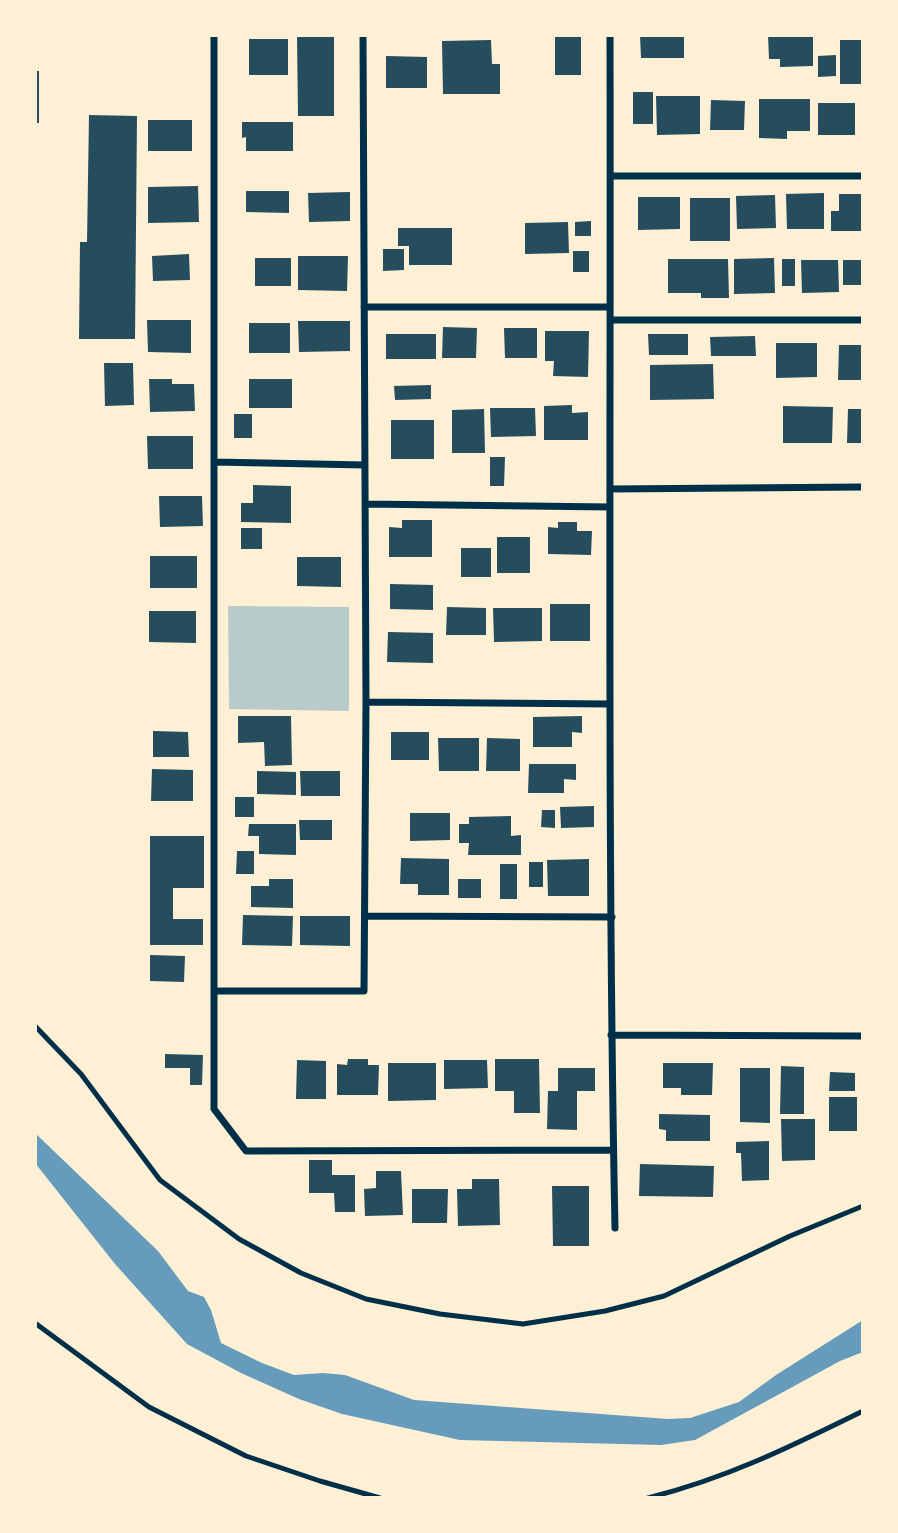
<!DOCTYPE html>
<style>
body{margin:0}
#map{position:relative;width:898px;height:1533px;overflow:hidden;background:#fdf0d5;font-family:Ubuntu,sans-serif}
canvas{display:block}
.frame{position:absolute;inset:0;border:37px solid #fdf0d5;pointer-events:none}
</style>
<div id="map">
<canvas width="898" height="1533"></canvas>
<div class="frame"></div>
</div>
<script>
const ctx = document.querySelector('canvas').getContext('2d');
ctx.lineJoin = 'round';
function fillPath(path, color) {
  ctx.fillStyle = color;
  ctx.fill(path, 'evenodd');
}
function trace(path, color, width, dash) {
  ctx.strokeStyle = color;
  ctx.lineWidth = width;
  ctx.lineCap = dash ? 'butt' : 'round';
  ctx.setLineDash(dash || []);
  ctx.stroke(path);
}
fillPath(new Path2D(`
 M228,606L349,607V711L229,709Z`), '#b9caca');
fillPath(new Path2D(`
 M35,1133L158,1251L188,1291L204,1297L211,1310L221,1343L262,1363L294,1375L323,1373L345,1375L414,1400L668,1419L690,1418L739,1402L776,1375L863,1320V1352L840,1361L695,1440L661,1445L460,1440L342,1414L299,1399L241,1373L187,1344L115,1264L35,1163Z`), '#669bbc');
fillPath(new Path2D(`
 M297,35H334V116H298Z
 M555,35H581V75H555Z
 M640,35H684V58H641Z
 M768,35H813V66L780,67V59H769Z
 M249,39H288V75H249Z
 M491,40L492,64H500V94H443L442,41Z
 M840,40H863V84H840Z
 M836,55V76L818,77V56Z
 M386,56L427,57V88H386Z
 M35,71H39V123H35Z
 M633,92H653V124H633Z
 M656,96H700V134L657,135Z
 M759,99H810V131H787V139L759,138Z
 M711,100L745,101L744,130H710Z
 M818,103H855V135H818Z
 M89,115L137,116L135,339H79L80,242H87Z
 M148,120H192V151H148Z
 M242,122H293V151H246V137L242,138Z
 M198,186L199,222L148,223V187Z
 M246,191H289V213L246,212Z
 M350,192V221L309,222L308,193Z
 M824,193V229H787L786,194Z
 M839,194H863V231H831V211H839Z
 M775,195L776,228L737,229L736,196Z
 M638,197H680V229L638,230Z
 M690,198H730V241H690Z
 M591,221V236H575V222Z
 M568,222L569,253L525,254V223Z
 M398,228H452V265H409V246H398Z
 M383,249H404V270L383,271Z
 M573,251H589V272H573Z
 M189,254L190,280L153,281L152,256Z
 M298,256H348L347,291L298,290Z
 M255,258H291V286H255Z
 M774,258L775,293L734,294V259Z
 M668,259H728L729,298H701V293H668Z
 M782,259H795V286H782Z
 M801,260H838L839,292L802,293Z
 M843,260H862L861,285H843Z
 M147,320H191V353L148,352Z
 M298,321H350V351L299,352Z
 M249,323H290V353H249Z
 M443,327L477,328L476,358H442Z
 M504,328H537V358H505Z
 M545,331H589L588,377L553,376L554,361H545Z
 M386,334H436V359H386Z
 M648,334H688V355H649Z
 M755,336L756,356H711L710,337Z
 M776,343H817V377L776,378Z
 M839,345H863V380H838Z
 M104,363H133L134,405L105,406Z
 M713,364L714,399L650,400V365Z
 M149,379H172V384H194L195,411L150,412Z
 M249,379H292V408H249Z
 M431,385V399L395,400L394,386Z
 M572,405V413L588,412V440H544V406Z
 M783,406L833,407L832,443H783Z
 M490,408H535L536,436L491,437Z
 M484,409L485,453H452V410Z
 M848,409H863V443H847Z
 M234,414H252V438H234Z
 M391,420H434V459H391Z
 M147,436H193V469H148Z
 M490,457H505L504,486H490Z
 M253,485L291,486V523L241,522V503H253Z
 M159,496H202L203,526L160,527Z
 M402,520H432V557H389V527L402,528Z
 M558,522H577V531H592L591,555L548,554V527L558,528Z
 M241,528H262V549H241Z
 M497,537H530V573H497Z
 M461,548H491V577H461Z
 M150,556H197V588H150Z
 M297,557H341V587L297,586Z
 M390,584L433,585V610L390,609Z
 M550,604H590V641H550Z
 M447,607L486,608V635H446Z
 M493,608H542V641L494,642Z
 M149,611H196V643L149,642Z
 M388,632L433,633V663L387,662Z
 M238,716H291L292,765L265,766L264,742L238,743Z
 M582,716V733L572,732V747H533V717Z
 M153,731L188,732L189,757H153Z
 M391,732H429V760H391Z
 M438,738H479V771H439Z
 M487,738L520,739V771H486Z
 M529,764H576V780L564,779V793H528Z
 M152,769L193,770V801H151Z
 M257,771L296,772V795L257,794Z
 M300,771H340V796H301Z
 M235,797H254V817H235Z
 M594,806V827L561,828L560,807Z
 M542,810H555V828L541,827Z
 M410,813H450V840L410,841Z
 M511,816V836L521,835V855H468L469,843H459V824H469V817Z
 M299,820H332V840H300Z
 M249,824H296V855L259,854V836H248Z
 M150,836H204V888H173V919H203V945H150Z
 M237,851H254V874H236Z
 M401,858L449,859V895H418V884H400Z
 M589,859V896H548L547,860Z
 M529,862H543V887H529Z
 M500,864H517V899H500Z
 M269,879H293V908L251,907V886H269Z
 M458,879H481V898H458Z
 M243,915L293,916L292,946L242,945Z
 M300,916H350V946L300,945Z
 M150,955L185,956L184,982L150,981Z
 M165,1054L203,1055L202,1085H190V1068H165Z
 M348,1059H368V1065H379L378,1095H337V1064L347,1065Z
 M495,1059H539L540,1113H514V1091H495Z
 M297,1060L326,1061V1099H296Z
 M444,1060H487L488,1088L444,1089Z
 M388,1063H436V1100L388,1101Z
 M663,1063H713L712,1095H681V1088H663Z
 M781,1066L804,1067V1114H780Z
 M558,1068H595V1091H577V1130L547,1129L548,1091H558Z
 M740,1068H770V1123L740,1122Z
 M830,1072L855,1073V1091H829Z
 M829,1097H857V1131H829Z
 M659,1114L710,1115V1141H666V1130L659,1129Z
 M781,1119H815V1160L782,1161Z
 M769,1141V1180L742,1181L741,1153H736V1142Z
 M309,1160H332V1175H355V1212H335L334,1193H309Z
 M640,1164L714,1166L713,1197L639,1196Z
 M376,1171H401L403,1215L365,1216L364,1189L376,1188Z
 M472,1179H499L500,1225L458,1226L457,1189H472Z
 M552,1186H589V1246H553Z
 M412,1189H448L447,1223H412Z`), '#264d5e');
trace(new Path2D(`
 M35,1026L81,1074L160,1180L239,1239L301,1273L366,1299L440,1314L523,1324L605,1311L664,1296L790,1236L863,1206
 M35,1323L149,1407L246,1456L320,1481L380,1498
 M648,1498C727,1478 790,1447 863,1411`), '#003049', 5);
trace(new Path2D(`
 M214,35V1109L246,1151L613,1150
 M610,35C611,433 607,831 615,1228
 M611,176H863
 M364,307H610
 M610,320H863
 M214,462L365,465
 M610,489L863,487
 M365,504L610,507
 M366,702L610,704
 M365,916L612,917
 M216,991H364L366,702L363,35
 M611,1035L863,1036`), '#003049', 7);
</script>
